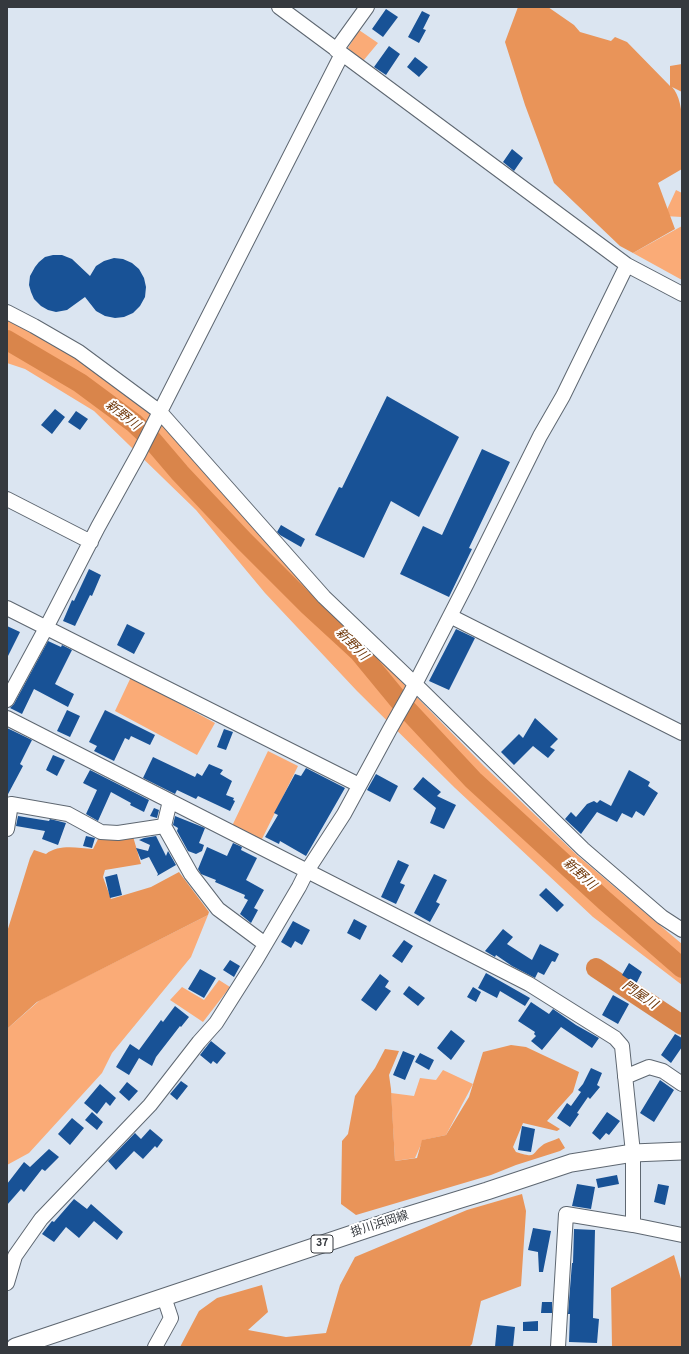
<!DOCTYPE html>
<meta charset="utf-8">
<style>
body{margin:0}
#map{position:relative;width:689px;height:1354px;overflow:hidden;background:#dbe5f1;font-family:Overpass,sans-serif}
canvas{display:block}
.frame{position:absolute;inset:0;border:8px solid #35393e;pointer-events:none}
</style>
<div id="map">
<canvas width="689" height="1354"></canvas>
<div class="frame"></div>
</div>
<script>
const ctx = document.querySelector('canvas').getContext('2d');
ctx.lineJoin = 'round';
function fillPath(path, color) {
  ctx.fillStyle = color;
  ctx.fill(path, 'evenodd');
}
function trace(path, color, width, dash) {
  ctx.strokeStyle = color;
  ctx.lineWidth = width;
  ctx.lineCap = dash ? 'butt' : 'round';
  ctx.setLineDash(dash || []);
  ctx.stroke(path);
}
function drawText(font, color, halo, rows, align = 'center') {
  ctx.font = font + ' Overpass,"Noto Sans JP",sans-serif';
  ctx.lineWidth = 4;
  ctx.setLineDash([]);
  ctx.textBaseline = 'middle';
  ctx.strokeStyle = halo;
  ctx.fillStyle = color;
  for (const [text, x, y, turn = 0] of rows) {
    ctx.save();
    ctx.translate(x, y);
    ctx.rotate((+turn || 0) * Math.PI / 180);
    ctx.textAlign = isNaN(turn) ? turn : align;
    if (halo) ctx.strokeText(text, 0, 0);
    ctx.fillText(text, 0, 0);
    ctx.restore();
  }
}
fillPath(new Path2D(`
 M359,30L378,43L363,61L348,48Z
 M676,190L682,193V217L664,216Z
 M682,226V280L633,253Z
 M7,316L135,394L357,636L484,766L578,856L682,944V985L593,917L455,788L357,691L265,593L196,510L94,411L25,369L7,363Z
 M131,677L215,723L197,755L115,711Z
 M268,751L298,766L261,841L232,826Z
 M208,915L191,957L112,1053L102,1073L29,1153L7,1165V1029L40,1000Z
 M219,980L230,987L203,1022L170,1000L182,987L204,1000Z
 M443,1070L473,1084L446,1135L423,1140L415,1158L395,1161L391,1093L414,1096L420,1078L436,1080Z`), '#faab77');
fillPath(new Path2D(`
 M518,7H548L574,25L580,32L611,41L615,37L627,42L670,86V66L682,64V92L672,87C687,103 682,147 682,169L658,183L675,229L633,253L620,246L554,183L525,105L505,42Z
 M132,833L141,864L105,870L103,877L111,899L151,887L179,872L209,912L208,915L37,1002L7,1029V932L30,858L34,850L46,854C59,844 77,848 93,849L98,839Z
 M511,1045L526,1047L579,1072L573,1092L547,1121L560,1129L557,1131L523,1123L513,1147L516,1152C538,1159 530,1154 544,1144C548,1142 555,1140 559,1138L565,1148L560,1151L516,1165L491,1175L356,1215L341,1204L342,1141L348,1134L355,1096L375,1068L385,1049L399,1051L389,1075L391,1089L395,1161L417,1158L422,1140L446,1135L469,1097L483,1052Z
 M522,1194L526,1211L521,1286L481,1301L472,1344L469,1347H180L199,1311L217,1298L262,1285L268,1312L248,1330L286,1337L326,1333L340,1285L355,1257L467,1210Z
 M674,1255L681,1279L682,1280V1347H612L611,1288Z`), '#e99459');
trace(new Path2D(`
 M7,340L80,383L134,423L151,439L180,473L244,541L309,606L359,652L401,703L473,780L605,901L682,968
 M596,968L682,1025`), '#d9854b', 20);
fillPath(new Path2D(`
 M386,9L398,17L383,37L372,29Z
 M422,11L430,15L423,29L426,30L419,43L408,37Z
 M389,46L400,54L386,75L374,67Z
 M415,57L428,67L419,77L407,67Z
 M512,149L523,158L514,171L503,162Z
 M53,255H62L72,259L90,276L96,266L104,261L114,258L123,259L132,263L139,269L144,278L146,287L145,297L140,306L133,313L124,317L115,318L105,316L96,311L85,297L67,310L56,312L48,310L41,306L34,299L31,292L29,285L30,276L35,267L39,262L45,257Z
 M387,396L459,437L419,517L391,501L364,558L315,535L339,487L342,488Z
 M55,409L65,417L52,434L41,425Z
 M76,411L88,419L80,430L68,422Z
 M482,449L510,462L469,548L472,549L449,597L400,574L423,526L442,535Z
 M281,525L305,539L301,547L280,535L277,532Z
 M89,569L101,575L92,596L90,595L75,626L63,621L72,600L74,601Z
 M127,624L145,633L134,654L117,645Z
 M7,626L20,632L7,658Z
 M456,629L475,638L449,690L429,681Z
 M48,641L61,647L62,645L72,650L55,684L74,694L68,707L34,689L22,714L10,708L14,704Z
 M67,710L80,716L70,737L57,731Z
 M105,710L155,735L150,745L131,736L129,740L125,738L114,761L94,751L97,746L89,742Z
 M535,718L558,739L550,747L555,750L548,758L533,746L514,765L501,752L519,734L523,738Z
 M7,728L32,740L20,764L23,766L7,796Z
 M224,729L233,732L226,750L217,747Z
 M53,755L65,760L57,776L46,770Z
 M153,757L195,777L197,773L202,776L209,764L223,770L220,774L232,781L226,795L234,798L233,800L235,801L230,811L198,796L196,799L177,790L175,794L143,778Z
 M306,768L345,788L306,856L280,841L279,844L265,837L278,815L274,813L295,774L301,776Z
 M90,770L149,800L144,812L130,805L131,803L111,792L98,821L86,814L97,790L83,783Z
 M629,770L650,782L648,786L658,793L644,816L636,811L632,818L622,813L617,822L597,812L581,834L565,819L571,812L576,817L587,804L594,801L597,803L600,800L611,806Z
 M376,774L398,786L390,802L367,790Z
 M423,777L441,792L437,796L456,805L444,829L430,823L436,808L413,789Z
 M154,808L159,810L157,818L150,816Z
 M18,816L49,821L50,819L66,823L58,845L42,839L45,831L16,826Z
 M175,816L205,828L199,843L204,845L202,851L196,854L188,851L177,831L178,828L173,825Z
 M86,836L95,838L92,848L83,846Z
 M156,836L166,856L168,851L176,865L157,876L158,874L149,857L141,860L136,848L148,851L150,845L139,840L144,838Z
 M233,843L242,847L241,850L257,858L246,880L264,890L254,908L258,910L251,923L240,914L248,900L244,898L245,895L215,882L216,880L201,874L198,869L207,847L227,856Z
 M398,860L409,865L400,883L405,885L396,904L381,897Z
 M117,874L122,895L110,898L105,877Z
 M434,874L447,880L436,902L440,904L430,922L414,913Z
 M546,888L564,905L557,912L539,895Z
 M354,919L367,926L360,940L347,933Z
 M293,921L310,930L302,945L295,941L291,948L281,942Z
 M503,929L513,937L507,944L532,960L540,944L559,954L555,962L552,961L544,975L538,972L535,978L512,966L496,955L495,957L485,951Z
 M404,940L413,946L402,963L392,956Z
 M230,960L240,966L234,977L223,970Z
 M629,963L642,972L636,984L622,975Z
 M200,969L216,978L204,998L188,989Z
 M486,973L530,998L525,1006L500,991L497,998L478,988Z
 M380,974L389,981L385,987L391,991L376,1011L361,1000Z
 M409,986L425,998L418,1006L403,994Z
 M473,987L481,992L476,1002L467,997Z
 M613,995L629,1004L618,1024L602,1015Z
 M531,1002L549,1014L553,1009L576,1025L599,1038L592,1048L561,1027L542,1050L531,1041L536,1036L534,1034L535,1032L518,1021Z
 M175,1006L189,1017L181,1027L180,1026L156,1057L152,1066L139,1058L129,1075L116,1067L130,1044L139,1050L161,1020L163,1022Z
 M451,1030L465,1041L451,1060L437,1048Z
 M675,1034L682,1038V1047L671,1063L661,1055Z
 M211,1041L226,1053L217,1064L213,1061L211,1064L200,1055Z
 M403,1051L415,1056L405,1080L393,1075Z
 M420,1053L434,1060L429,1070L415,1062Z
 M591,1068L602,1073L597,1085L600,1087L590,1099L588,1097L577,1113L579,1114L570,1127L557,1118L567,1103L571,1106L581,1092L578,1090L583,1084Z
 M660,1080L674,1090L654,1122L640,1113Z
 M181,1081L188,1086L177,1100L170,1094Z
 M127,1082L138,1091L129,1101L119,1092Z
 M100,1084L116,1098L110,1106L106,1102L97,1114L84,1103Z
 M92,1112L103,1122L97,1130L85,1120Z
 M607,1112L620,1121L609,1135L606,1133L600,1140L592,1133Z
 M72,1118L84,1128L70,1145L58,1134Z
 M522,1126L535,1129L531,1152L518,1150Z
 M150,1129L163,1140L157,1148L155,1146L143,1159L134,1151L116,1170L108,1161L135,1133L141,1139Z
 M49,1149L59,1157L45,1171L42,1169L24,1192L21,1189L7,1205V1184L24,1162L30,1167Z
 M617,1175L619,1184L598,1188L596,1179Z
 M577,1184L595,1187L591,1209L572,1206Z
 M658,1184L669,1186L665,1205L654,1202Z
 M74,1199L87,1209L91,1204L123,1232L117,1240L94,1221L79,1238L66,1227L54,1242L42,1234L52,1221L54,1222Z
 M533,1228L551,1231L543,1272H539L538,1252L528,1250Z
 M574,1229L595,1230L593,1318L599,1319L597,1343L569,1342L570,1314H568L572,1263H573Z
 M542,1302H552V1313H541Z
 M538,1321V1331H523V1322Z
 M497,1325L515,1327L513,1347H495Z`), '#185296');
const minor = new Path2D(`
 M279,7L627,265L682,294
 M336,50L367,7
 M7,312L34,326L79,352L160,412L324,597L415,684L583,849L662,917L682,930
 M7,499L91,542
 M7,608L359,785
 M450,616L682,733
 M7,700L46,628L98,527L139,453L342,54
 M7,718L529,984L615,1038L622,1046L633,1153V1225
 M164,826L170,801
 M7,829L11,804L68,814L101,832L118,833L164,826L191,874L218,909L265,944
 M625,1077L649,1067L663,1071L682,1084
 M7,1283L15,1256L41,1219L150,1105L199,1042L216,1023L256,960L299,887L307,871L344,814L390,729L411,692L467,583L540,436L563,396L627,265
 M155,1347L171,1318L164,1297
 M558,1347L566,1214L633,1225L682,1235`);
const major = new Path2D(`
 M15,1347L406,1216L487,1191L571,1163L633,1153L682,1151`);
trace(minor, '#5e6771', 16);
trace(major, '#5e6771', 19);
trace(minor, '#fff', 14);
trace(major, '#fff', 17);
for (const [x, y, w] of [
 [322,1244,22]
]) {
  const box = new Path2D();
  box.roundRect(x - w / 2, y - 9, w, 18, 3);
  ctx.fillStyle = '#fff';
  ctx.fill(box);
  trace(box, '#35393e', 1);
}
drawText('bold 11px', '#35393e', null, [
 ["37",322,1244]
]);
drawText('12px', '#35393e', '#fff', [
 ["掛川浜岡線",380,1225,-18]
]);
drawText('italic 13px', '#6e370a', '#fff', [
 ["新野川",122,416,38],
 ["新野川",351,645,46],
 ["新野川",579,875,42],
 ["門屋川",639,996,34]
]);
</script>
